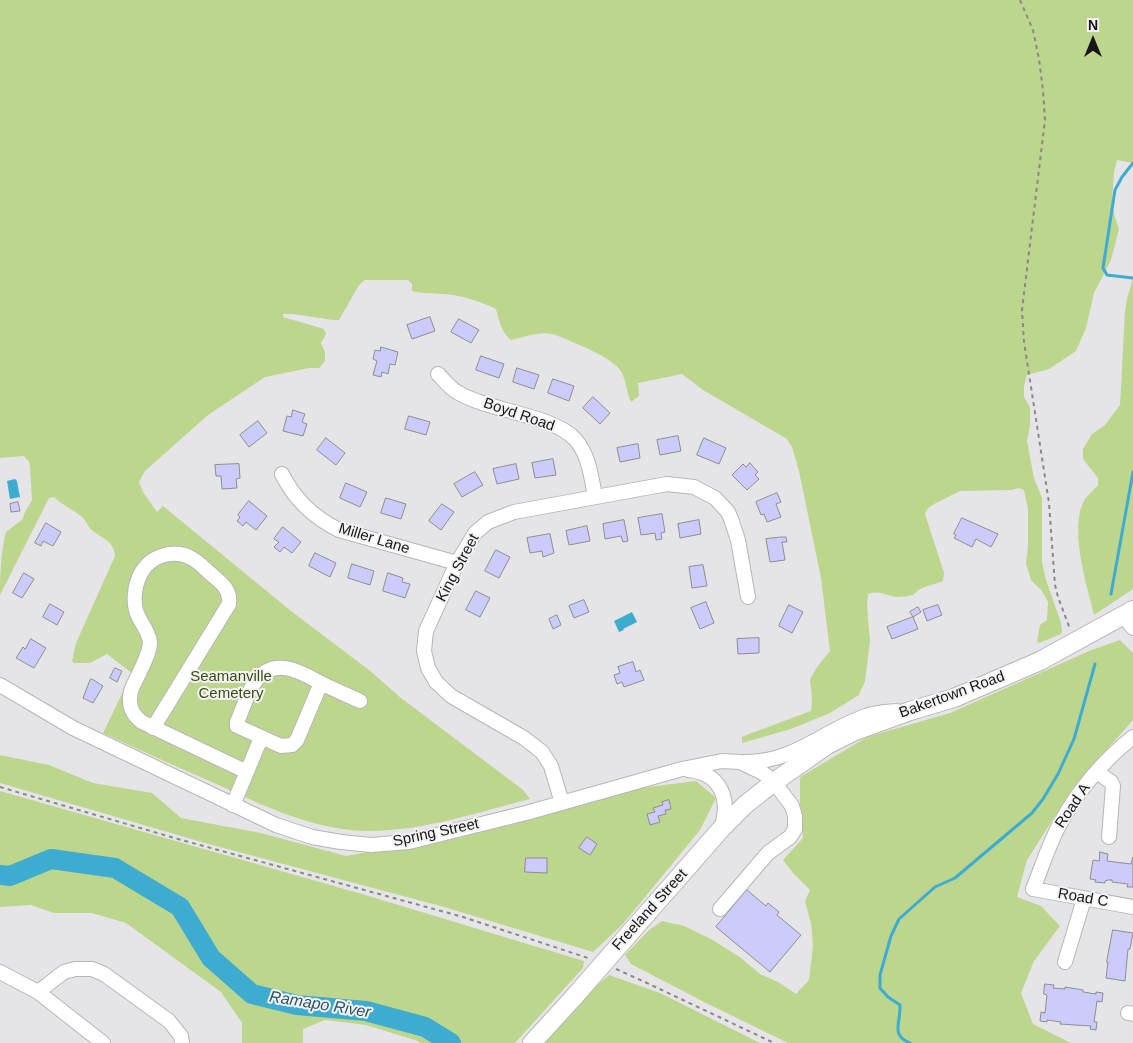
<!DOCTYPE html>
<style>
body{margin:0}
#map{position:relative;width:1133px;height:1043px;overflow:hidden;background:#e5e5e7;font-family:Arial,sans-serif}
canvas{display:block}
.north{position:absolute;left:1068px;top:15px;width:50px;height:50px;-webkit-text-stroke:4px #f3f3f5;paint-order:stroke;rotate:0deg;font-size:14px;font-weight:700;line-height:20px;text-align:center;color:#171718}
.north::after{content:'';display:block;margin:auto;width:18px;height:22px;background:#171718;clip-path:polygon(50% 0,100% 100%,50% 72%,0 100%)}
</style>
<div id="map">
<canvas width="1133" height="1043"></canvas>
<div class="north">N</div>
</div>
<script>
const ctx = document.querySelector('canvas').getContext('2d');
ctx.lineJoin = 'round';
function fillPath(path, color) {
  ctx.fillStyle = color;
  ctx.fill(path, 'evenodd');
}
function trace(path, color, width, dash) {
  ctx.strokeStyle = color;
  ctx.lineWidth = width;
  ctx.lineCap = dash ? 'butt' : 'round';
  ctx.setLineDash(dash || []);
  ctx.stroke(path);
}
function drawText(font, color, halo, rows, align = 'center') {
  ctx.font = font + ' Arial,sans-serif';
  ctx.lineWidth = 4;
  ctx.setLineDash([]);
  ctx.textBaseline = 'middle';
  ctx.strokeStyle = halo;
  ctx.fillStyle = color;
  for (const [text, x, y, turn = 0] of rows) {
    ctx.save();
    ctx.translate(x, y);
    ctx.rotate((+turn || 0) * Math.PI / 180);
    ctx.textAlign = isNaN(turn) ? turn : align;
    if (halo) ctx.strokeText(text, 0, 0);
    ctx.fillText(text, 0, 0);
    ctx.restore();
  }
}
fillPath(new Path2D(`
 M0,0H1133V163L1117,160L1114,172L1112,201L1114,214L1119,229L1111,260L1094,293L1086,328L1076,351L1049,369L1027,375L1024,386V397L1030,407V425L1027,441L1034,478L1042,498V562L1046,580L1061,623L1062,631L1061,634L1039,643L1037,641L1040,625L1047,620L1048,602L1042,591L1031,580L1026,564L1028,545V509L1024,490L1019,488L1012,490L960,491L936,503L928,508L925,514L944,573L943,581C931,586 922,585 913,595C907,596 902,597 896,597C885,595 879,590 868,594L867,605L870,642L865,681L859,695L830,713L791,729L742,743V737L749,734L811,711L812,699L810,679L817,667L830,651L821,578L799,471L792,447L787,439L703,390L682,374L638,383L639,396L631,402C627,393 626,382 622,373C614,357 572,342 556,335C540,330 526,337 511,340C501,332 499,320 496,309C479,301 462,295 443,294C432,293 423,294 412,291V284L408,280H365L359,285L339,320H333L293,314H283V317L324,329L326,334L321,343L325,352V361L319,368H309L265,377L208,415L145,471L139,482L143,492L157,512L163,506L291,611L369,670L401,698L510,780L523,790L530,799C479,812 426,830 373,831C317,832 264,806 214,783C177,767 140,750 103,733L132,673L107,654L90,663H74L72,661L76,643L115,556C114,541 103,539 93,531C88,528 87,522 83,518C75,510 63,506 54,497L49,498L0,595C0,574 1,552 6,532L23,519L24,514L32,500L30,466L29,462L24,456L0,458Z
 M1133,278V589L1094,615C1087,586 1068,526 1085,499C1089,494 1094,490 1098,485V478L1083,459V449L1092,434L1105,425L1120,405L1125,311L1127,299Z
 M1120,640L1133,653V720L1073,788L1027,860L1017,897L1041,906L1060,926L1034,961L1021,993L1033,1024L1071,1043H788L704,1002L631,964L625,955L649,930L662,921L684,926L711,939L741,958L760,974L778,982L796,994L809,980L813,945L811,924L805,901L810,890L793,873L783,860L803,838L800,805V777L867,737L950,713L1089,651Z
 M0,755L49,765L93,783L152,793L181,818L261,833L346,856L483,831L632,789L696,781L716,798L700,830L622,925L593,952L444,907L205,843L0,783Z
 M0,791L362,894L584,961L583,968L515,1043H420L418,1041L366,1025L325,1020L303,1029V1043H242V1023L221,992L126,923L92,913H54L31,905L0,907Z
 M609,975L660,993L760,1043H544L595,987Z`), '#bdd68d');
fillPath(new Path2D(`
 M15,479L17,481L20,497L10,499L7,481Z
 M632,612L637,622L623,629L624,630L619,632L614,621Z`), '#3dacd0');
trace(new Path2D(`
 M1133,163L1122,177L1115,190L1103,268L1107,275L1133,278
 M1111,594L1133,472
 M910,1043C890,1035 901,1023 900,1005L888,997L880,988V975L891,936L899,919L935,887L955,878L968,867L1032,813L1043,799L1058,774L1074,739L1095,664`), '#3dacd0', 3);
trace(new Path2D(`
 M0,875L10,876L51,859L115,868L180,907L211,958L252,994L297,1005L366,1011L425,1027L451,1043`), '#3dacd0', 20);
const building = new Path2D(`
 M430,317L435,331L412,339L407,325Z
 M459,319L479,330L471,343L451,332Z
 M381,347L398,352L395,365L390,364L388,374L382,372L381,377L373,375L377,361L373,359L375,350L380,351Z
 M481,356L504,364L499,378L476,370Z
 M517,368L539,375L534,389L513,382Z
 M553,379L574,386L569,401L548,393Z
 M593,397L610,413L600,424L583,408Z
 M293,410L305,414L302,422L307,424L303,436L283,431L287,416L291,417Z
 M409,416L430,422L426,435L405,429Z
 M258,421L267,433L249,447L240,435Z
 M678,436L681,451L660,455L657,440Z
 M326,438L345,453L336,465L317,450Z
 M704,438L726,448L719,464L697,455Z
 M638,444L640,458L620,462L617,448Z
 M553,459L556,475L535,478L532,463Z
 M750,463L758,472L755,475L759,479L747,490L732,475L743,464L746,467Z
 M239,464L240,478L236,479L237,488L222,489L221,476H216L215,465Z
 M516,464L519,479L497,484L493,469Z
 M475,472L483,485L462,497L454,484Z
 M346,483L367,492L360,507L340,498Z
 M777,493L781,502L776,504L781,517L767,522L764,514L761,515L756,502Z
 M386,498L406,504L401,519L381,513Z
 M249,501L267,516L256,530L246,522L243,526L237,521L240,517L238,515Z
 M18,502L20,511L11,512L10,504Z
 M442,504L454,512L441,530L429,521Z
 M662,514L665,532L661,533L662,539L656,540L655,533L641,535L638,518Z
 M962,518L998,534L991,547L976,539L972,547L954,538L956,535L954,534Z
 M624,520L628,541L623,542L621,536L605,539L603,524Z
 M699,520L701,534L680,538L678,524Z
 M46,523L61,532L53,546L43,541L41,546L35,543Z
 M587,526L590,541L569,545L566,531Z
 M283,527L301,542L292,553L284,547L280,552L274,547L279,542L274,539Z
 M550,534L554,553L543,557L542,551L530,553L527,538Z
 M781,537H786L787,542H782L785,560L770,562L766,539Z
 M496,550L510,557L499,578L485,571Z
 M315,553L336,563L330,577L309,566Z
 M352,564L374,571L370,585L348,578Z
 M703,565L707,586L692,588L689,567Z
 M24,573L34,579L22,598L13,593Z
 M388,573L403,578L402,582L410,584L405,598L383,591Z
 M476,591L490,598L480,617L466,610Z
 M584,600L589,612L574,618L569,606Z
 M706,602L714,623L700,629L691,608Z
 M50,604L64,612L57,625L43,617Z
 M789,605L803,612L792,633L779,626Z
 M938,605L942,615L927,621L923,610Z
 M918,607L921,612L913,617L910,612Z
 M557,615L561,625L553,629L549,619Z
 M913,617L918,629L892,639L887,627Z
 M759,638V653L738,654L737,639Z
 M31,639L46,648L34,668L16,658L23,647L25,649Z
 M633,662L636,672L640,670L644,680L624,687L622,682L617,684L614,675L620,673L618,667Z
 M115,668L122,671L117,682L110,678Z
 M92,679L103,686L93,703L83,698L90,680Z
 M669,800L671,809L665,810L666,814L658,816L660,822L650,825L647,814L655,812L653,808L663,805L662,802Z
 M587,837L597,844L590,855L579,848Z
 M1100,852L1108,854L1107,861L1131,864L1133,857V887H1127L1128,884L1112,882V880H1108L1105,881V883L1095,882L1096,880L1090,879L1093,860L1099,861Z
 M526,858H547V873L525,872Z
 M747,890L766,906L768,903L779,912L777,915L801,935L770,972L716,927Z
 M1113,930L1133,933L1130,949H1128L1125,981L1106,978L1108,962H1107Z
 M1045,984L1054,985L1053,988L1065,989V987L1083,990V992L1096,994V992L1103,993L1102,1002L1097,1001L1094,1022H1097L1096,1030L1090,1029L1091,1026L1060,1024L1061,1022L1047,1020V1022L1040,1021L1041,1012L1045,1013L1047,995L1044,994Z`);
fillPath(building, '#cdcbfb');
trace(building, '#8d8d8f', 1);
const minor = new Path2D(`
 M438,374C444,380 450,388 457,392C488,411 553,415 575,439C589,455 591,476 595,496
 M282,474C294,499 315,518 339,530L457,563
 M1124,616L1133,628
 M321,683L297,740L292,745L281,746L237,726V722C243,709 248,690 257,679C276,657 301,672 321,683C333,689 347,695 360,701
 M0,685L73,728L276,825L312,837L341,842L371,845L409,842L526,813L682,769L722,761L740,762L763,773L774,782L792,806L795,816V829L790,837L768,853L720,909
 M153,728L229,604C231,589 221,583 211,574C205,569 200,563 193,559C175,548 151,555 141,573C134,586 132,605 139,618C143,625 149,633 150,642C150,656 136,677 131,691C128,704 131,714 142,722L247,772
 M1133,737C1105,759 1078,790 1061,822C1049,843 1042,867 1033,889L1133,907
 M744,762C794,763 822,731 866,716C876,712 887,712 897,711
 M688,770C721,773 731,799 721,829
 M1097,772L1111,782L1113,786L1109,837
 M562,803L551,766L542,752L524,738L451,696L436,682L428,668L424,651L426,631L457,563L475,533L488,522L514,512L667,484L694,487L715,498L728,512L731,519L738,540L748,597
 M233,805L261,738
 M1065,962L1084,899
 M0,972L38,992L103,1043
 M38,992L64,972L75,969H92L104,974L169,1021L181,1036L182,1043
 M1128,1013L1133,1014`);
const major = new Path2D(`
 M629,934L721,829L745,805L774,782L827,745L855,731L910,711L954,698L1040,661L1133,610
 M532,1043L574,997`);
trace(minor, '#b6b6b8', 16);
trace(major, '#b6b6b8', 20);
trace(new Path2D(`
 M1020,0L1033,30L1039,59L1043,91L1045,120L1022,310L1024,342L1049,503L1055,585L1058,597L1070,629
 M0,787L178,839L463,917L591,959
 M616,969L647,983L774,1043`), '#88888a', 2, [4, 4]);
trace(minor, '#fff', 14);
trace(major, '#fff', 18);
const majorBridge = new Path2D(`
 M574,997L629,934`);
trace(majorBridge, '#b6b6b8', 20, []);
trace(majorBridge, '#fff', 18);
drawText('15px', '#171718', '#f3f3f5', [
 ["Boyd Road",519,415,19],
 ["Miller Lane",374,539,17],
 ["King Street",458,568,-62],
 ["Bakertown Road",952,695,-20],
 ["Road A",1073,806,-56],
 ["Spring Street",436,833,-12],
 ["Road C",1083,898,10],
 ["Freeland Street",650,910,-48]
]);
drawText('15px', '#3c4c11', '#f3f3f5', [
 ["Seamanville",231,677],
 ["Cemetery",231,694]
]);
drawText('italic 16px', '#295666', '#f3f3f5', [
 ["Ramapo River",320,1005,9]
]);
</script>
